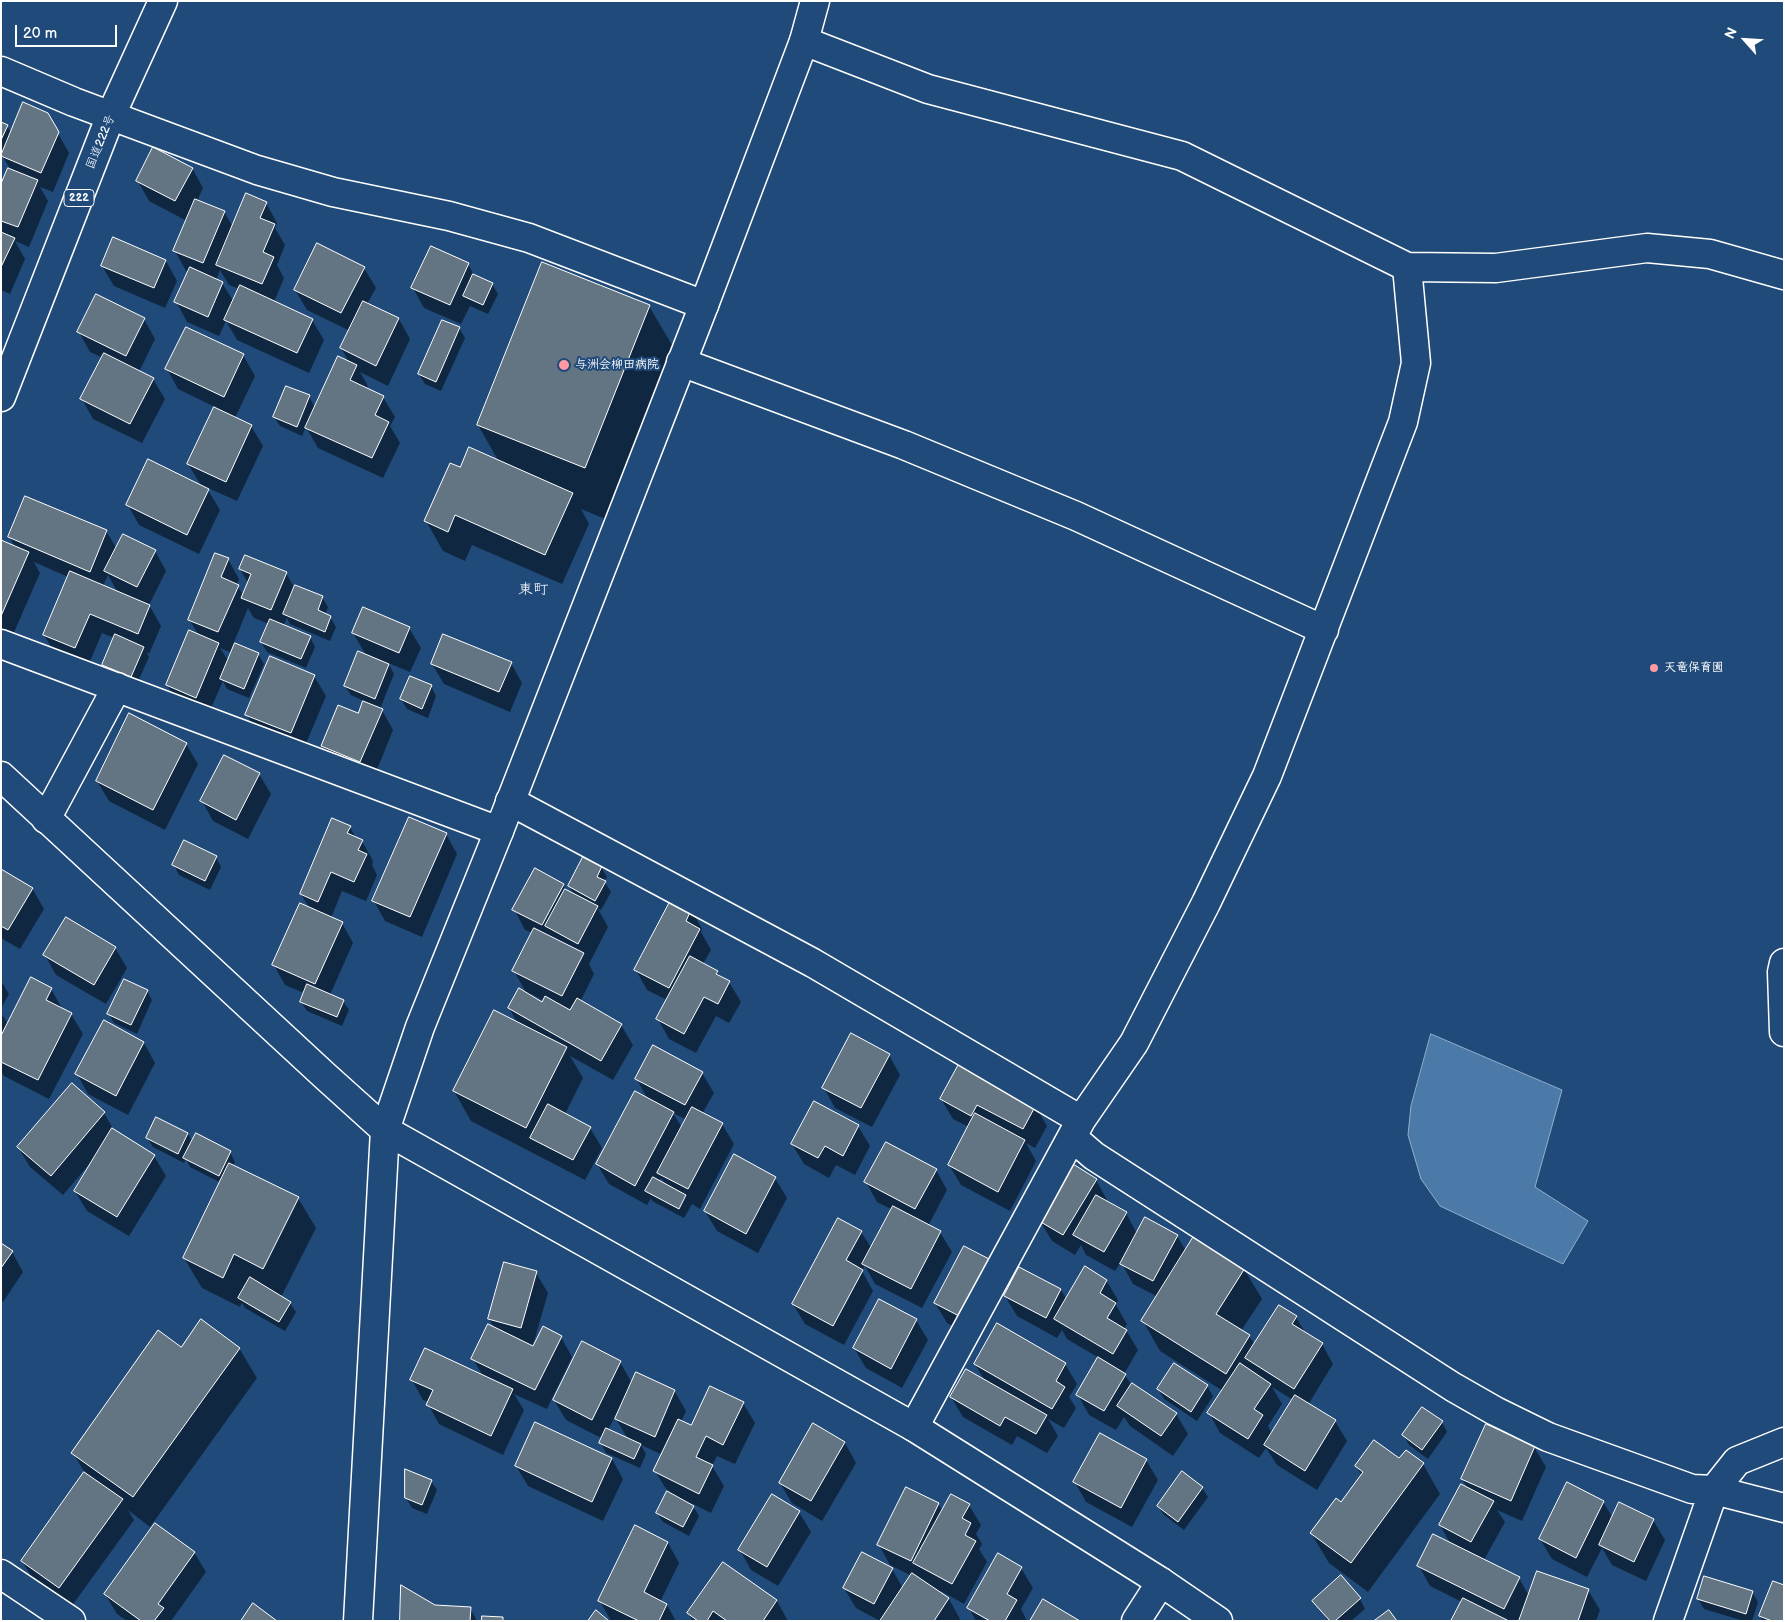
<!DOCTYPE html>
<meta charset="utf-8">
<style>
body{margin:0}
#map{position:relative;width:1785px;height:1622px;overflow:hidden;background:#1f4a7a;font-family:"Balsamiq Sans",sans-serif}
canvas{display:block}
.frame{position:absolute;inset:0;border:2px solid #fff;pointer-events:none}
.north{position:absolute;left:1720px;top:15px;width:50px;height:50px;-webkit-text-stroke:4px #1f4a7a;paint-order:stroke;rotate:296deg;font-size:14px;font-weight:700;line-height:20px;text-align:center;color:#fff}
.north::after{content:'';display:block;margin:auto;width:18px;height:22px;background:#fff;clip-path:polygon(50% 0,100% 100%,50% 72%,0 100%)}
.scale{position:absolute;left:15px;top:25px;width:102px;height:22px;box-sizing:border-box;border:2px solid #fff;border-top:0;padding-left:6px;font-size:15px;line-height:18px;white-space:nowrap;color:#fff;-webkit-text-stroke:4px #1f4a7a;paint-order:stroke}
</style>
<div id="map">
<canvas width="1785" height="1622"></canvas>
<div class="frame"></div>
<div class="north">N</div>
<div class="scale">20 m</div>
</div>
<script>
const ctx = document.querySelector('canvas').getContext('2d');
ctx.lineJoin = 'round';
function fillPath(path, color) {
  ctx.fillStyle = color;
  ctx.fill(path, 'evenodd');
}
function trace(path, color, width, dash) {
  ctx.strokeStyle = color;
  ctx.lineWidth = width;
  ctx.lineCap = dash ? 'butt' : 'round';
  ctx.setLineDash(dash || []);
  ctx.stroke(path);
}
function drawText(font, color, halo, rows, align = 'center') {
  ctx.font = font + ' "Balsamiq Sans","Klee One",sans-serif';
  ctx.lineWidth = 4;
  ctx.setLineDash([]);
  ctx.textBaseline = 'middle';
  ctx.strokeStyle = halo;
  ctx.fillStyle = color;
  for (const [text, x, y, turn = 0] of rows) {
    ctx.save();
    ctx.translate(x, y);
    ctx.rotate((+turn || 0) * Math.PI / 180);
    ctx.textAlign = isNaN(turn) ? turn : align;
    if (halo) ctx.strokeText(text, 0, 0);
    ctx.fillText(text, 0, 0);
    ctx.restore();
  }
}
const water = new Path2D(`
 M1431,1034L1562,1090L1535,1187L1588,1221L1563,1264L1440,1206L1421,1179L1408,1135L1411,1106Z`);
fillPath(water, '#4b7aa8');
trace(water, '#93afcb', 1);
fillPath(new Path2D(`
 M47,114L69,153L53,192L40,187L48,201L29,247L15,241L25,259L10,294L1,290V187L11,170L3,157L1,160V123L7,126L12,134Z
 M192,168L203,188L197,201L224,212L233,227L266,203L277,223L275,228L285,245L277,265L284,278L274,302L312,320L324,340L309,373L237,340L226,321L219,336L187,322L176,301L189,272L186,271L175,251L187,221L149,201L138,181ZM220,270L229,285L240,289L234,302L222,283L216,280Z
 M113,239L166,261L177,281L165,308L114,286L102,266Z
 M468,264L475,277L492,284L498,294L488,314L470,306L461,324L424,308L413,288Z
 M364,268L376,288L367,304L399,319L410,339L388,386L360,372L368,386L366,389L383,397L395,417L390,426L400,443L383,478L318,448L306,427L302,436L280,426L274,417L309,396L315,408L349,362L341,348L350,331L307,310L295,290Z
 M649,306L682,362L617,524L581,509L589,524L562,584L472,545L465,561L443,551L426,521L461,469L499,462L478,425Z
 M144,319L155,339L139,372L153,379L165,399L142,443L93,419L82,399L103,358L90,352L79,332Z
 M459,328L465,338L441,391L425,384L419,374Z
 M243,355L255,376L235,418L251,426L263,446L237,501L206,487L220,510L199,554L139,525L128,505L202,487L188,464L215,407L178,389L167,369Z
 M106,531L117,549L155,551L166,571L149,605L161,626L149,654L146,652L149,657L136,686L109,674L103,664L114,638L102,633L87,668L56,655L44,635L68,577L34,562L40,573L8,646L1,643V541L15,547L9,536ZM108,575L112,582L118,593L103,586Z
 M228,559L239,579L237,585L243,595L248,583L240,569L286,573L295,589L322,597L328,607L325,615L330,617L336,627L330,641L290,624L287,618L283,626L310,637L315,647L306,668L267,652L261,642L269,624L254,618L248,608L230,652L220,648L229,662L258,654L264,664L249,698L227,689L223,681L207,717L179,705L167,685L199,636L189,619Z
 M409,628L421,648L410,672L388,663L394,674L380,709L382,710L393,730L372,782L334,766L323,746L358,715L364,701L351,695L345,686L366,655L353,633Z
 M511,663L522,683L510,712L444,684L432,664Z
 M314,676L326,696L302,753L258,735L247,715Z
 M431,686L436,696L428,718L407,709L401,699Z
 M186,744L198,764L165,830L109,801L97,781Z
 M259,774L271,794L248,839L213,821L202,801Z
 M350,827L356,838L362,841L373,861L372,865L377,875L366,901L342,891L331,918L342,923L353,943L330,995L343,1001L349,1010L342,1026L307,1011L301,1002L304,993L285,985L274,965L310,909L301,894Z
 M446,834L457,854L422,937L385,921L374,901Z
 M216,857L221,867L210,890L179,875L174,865Z
 M601,867L607,877L604,881L611,892L601,910L598,909L608,927L589,964L594,974L580,1002L621,1025L633,1045L613,1080L570,1056L583,1078L565,1114L590,1128L602,1148L585,1180L471,1121L454,1091L518,1024L509,1008L527,994L514,971L533,933L525,930L514,909L563,884L567,892L574,895L569,886ZM531,994L544,1001L542,1003L530,996Z
 M1,871L32,888L44,909L20,949L1,938Z
 M691,909L702,929L701,932L711,950L703,964L717,972L721,978L729,982L741,1002L729,1023L716,1016L696,1053L669,1039L658,1019L667,1000L647,990L636,970Z
 M66,919L115,948L127,968L106,1004L56,975L45,955Z
 M1,981L9,994L1,1008Z
 M51,989L63,1010L71,1014L83,1034L49,1099L4,1076L1,1072V1013L8,1024Z
 M147,991L152,1000L137,1034L114,1023L109,1014Z
 M104,1022L144,1043L155,1063L128,1115L88,1094L77,1074Z
 M889,1055L900,1075L872,1127L835,1108L824,1088Z
 M702,1073L714,1093L702,1114L722,1124L734,1144L700,1209L692,1204L684,1218L652,1201L651,1198L647,1205L609,1184L597,1164L648,1100L637,1079ZM673,1113L687,1120L682,1128L681,1126ZM661,1178L666,1185L659,1182Z
 M72,1084L104,1113L115,1132L154,1156L166,1176L129,1236L87,1211L75,1191L93,1162L92,1161L63,1195L30,1167L18,1147Z
 M941,1099L1035,1106L1047,1126L1035,1148L1026,1143L1036,1161L1010,1211L961,1185L949,1165L969,1127L953,1119Z
 M815,1103L858,1126L870,1146L855,1175L836,1165L829,1178L804,1164L792,1144Z
 M156,1118L188,1134L193,1143L230,1152L235,1162L233,1166L298,1198L316,1228L281,1297L290,1303L296,1312L285,1331L245,1308L242,1303L240,1307L202,1288L184,1258L221,1183L190,1167L186,1159L184,1163L153,1147L147,1138Z
 M936,1170L947,1190L928,1226L940,1232L952,1252L922,1308L875,1284L865,1266L862,1271L873,1291L844,1345L805,1324L793,1304L861,1232L872,1249L893,1210L877,1202L866,1182Z
 M775,1178L787,1198L758,1253L717,1231L705,1211Z
 M1096,1180L1107,1200L1106,1202L1126,1213L1137,1234L1177,1236L1186,1251L1244,1269L1262,1299L1241,1331L1249,1336L1255,1345L1279,1307L1296,1317L1306,1334L1322,1344L1333,1364L1308,1405L1335,1421L1347,1441L1317,1490L1277,1465L1266,1448L1259,1458L1220,1433L1209,1413L1223,1391L1160,1351L1143,1321L1158,1297L1133,1284L1121,1262L1115,1271L1086,1255L1081,1245L1075,1255L1052,1241L1040,1221ZM1272,1387L1293,1400L1272,1434L1268,1426L1282,1404Z
 M1,1245L12,1252L23,1272L3,1302L1,1301Z
 M965,1247L973,1337L947,1323L935,1303Z
 M536,1273L548,1293L532,1348L561,1337L572,1357L547,1409L514,1394L524,1410L503,1455L439,1424L428,1404L429,1402L423,1400L412,1380L483,1376L473,1359L495,1329L489,1319Z
 M1106,1280L1118,1300L1116,1305L1127,1324L1124,1329L1126,1330L1138,1350L1124,1374L1131,1384L1176,1414L1188,1434L1173,1456L1130,1426L1124,1417L1116,1430L1089,1415L1078,1395L1099,1358L1067,1339L1062,1330L1057,1338L1017,1316L1005,1296L1061,1290L1067,1300Z
 M916,1320L928,1340L902,1388L866,1368L854,1348Z
 M239,1348L257,1378L150,1527L128,1510L134,1520L71,1607L34,1581L22,1561L85,1473L73,1453L181,1349Z
 M620,1362L632,1383L674,1390L686,1411L681,1422L691,1427L743,1403L755,1423L735,1464L717,1456L712,1466L724,1486L711,1513L691,1503L699,1516L689,1536L663,1522L657,1513L668,1492L655,1471L663,1455L641,1445L646,1454L640,1468L606,1453L601,1443L603,1439L566,1420L554,1400ZM620,1406L622,1407L616,1419L628,1439L608,1430Z
 M975,1364H1065L1077,1384L1069,1397L1076,1408L1064,1428L1048,1419L1058,1436L1047,1453L1017,1436L1012,1445L963,1417L951,1397L985,1381Z
 M1174,1364L1207,1386L1213,1396L1197,1421L1164,1399L1158,1389Z
 M1442,1422L1447,1432L1428,1459L1409,1445L1404,1435Z
 M536,1424L612,1459L623,1479L603,1521L528,1486L516,1466Z
 M814,1425L845,1443L856,1463L822,1521L792,1503L780,1483Z
 M1534,1447L1546,1467L1522,1521L1497,1510L1505,1522L1484,1560L1519,1578L1529,1596L1588,1590L1600,1610L1596,1621H1453L1462,1602L1430,1586L1419,1566L1451,1545L1440,1525L1468,1489L1462,1479Z
 M1146,1460L1158,1480L1132,1527L1086,1502L1075,1482Z
 M1399,1460L1423,1464L1440,1494L1368,1592L1329,1563L1311,1533L1341,1504L1362,1476L1356,1466Z
 M431,1481L437,1490L427,1514L412,1508L406,1498Z
 M1202,1488L1208,1497L1184,1530L1164,1515L1158,1506Z
 M772,1496L799,1512L811,1532L778,1586L751,1570L740,1550Z
 M1603,1502L1613,1518L1653,1520L1665,1540L1646,1581L1612,1565L1602,1548L1587,1577L1552,1559L1540,1539Z
 M938,1504L943,1511L969,1505L981,1525L976,1534L982,1544L979,1549L987,1562L964,1604L941,1591L940,1593L949,1599L960,1619L959,1621H880L856,1608L844,1588L892,1569L903,1588L912,1576L890,1565L879,1545Z
 M668,1543L679,1563L660,1602L667,1605L676,1621H611L600,1601Z
 M194,1552L206,1572L171,1621H127L117,1614L105,1594Z
 M1021,1568L1033,1588L1021,1609L1027,1621H976L969,1608Z
 M1752,1592L1758,1602L1752,1621H1744L1704,1609L1698,1599Z
 M1360,1599L1365,1609L1351,1621H1328L1314,1601Z
 M777,1601L788,1621H693L689,1614Z
 M435,1606L470,1608L477,1621H401Z
 M1760,1616L1784,1621H1763Z`), '#0007');
const building = new Path2D(`
 M23,102L48,113L59,132L41,173L1,156Z
 M1,122L8,125L1,140Z
 M153,147L193,168L175,201L136,181Z
 M8,168L38,180L18,227L1,221V184Z
 M246,193L267,202L260,218L275,224L263,252L274,257L262,284L216,265Z
 M195,199L225,211L203,263L173,251Z
 M1,232L15,238L1,267Z
 M113,237L166,260L154,288L101,266Z
 M317,243L365,267L341,313L294,290Z
 M431,246L469,263L450,305L411,288Z
 M542,262L650,305L585,468L477,425Z
 M190,267L223,282L208,317L174,302Z
 M473,274L493,283L483,305L463,296Z
 M240,285L313,319L297,353L224,320Z
 M96,294L145,318L126,356L77,332Z
 M363,301L399,318L376,366L340,348Z
 M442,320L460,327L436,382L418,374Z
 M186,327L244,354L224,397L165,369Z
 M104,353L154,378L130,424L80,399Z
 M338,356L357,365L350,380L384,396L375,415L389,422L372,458L305,428Z
 M286,386L310,395L297,427L273,417Z
 M214,407L252,425L226,482L187,464Z
 M469,447L573,493L545,555L455,515L448,532L424,521L450,463L460,467Z
 M148,459L209,489L187,535L126,505Z
 M25,496L107,530L90,572L8,537Z
 M123,534L156,550L137,587L104,571Z
 M1,540L29,552L1,616Z
 M215,553L229,558L221,577L239,585L218,632L188,620Z
 M245,555L287,572L271,610L241,598L251,574L239,569Z
 M70,571L150,605L138,634L90,614L75,648L43,635Z
 M295,585L323,596L318,610L331,616L325,632L283,614Z
 M363,607L410,627L399,653L352,633Z
 M270,619L311,636L301,659L260,642Z
 M189,630L219,643L196,698L166,685Z
 M115,634L144,647L131,677L102,665Z
 M443,634L512,662L499,692L431,664Z
 M235,643L259,653L244,689L220,679Z
 M358,651L389,664L375,699L344,686Z
 M270,656L315,675L291,733L245,715Z
 M410,676L432,685L422,709L400,699Z
 M363,701L383,709L360,762L321,746L338,705L358,713Z
 M129,713L187,743L153,810L96,781Z
 M224,755L260,773L236,820L200,801Z
 M409,817L447,833L410,917L372,901Z
 M332,818L351,826L347,833L363,840L358,850L367,854L354,882L331,872L318,902L300,894Z
 M184,840L217,856L205,881L172,865Z
 M583,857L602,866L597,877L606,881L595,901L568,886Z
 M535,868L564,884L542,925L512,910Z
 M1,869L33,888L8,930L1,926Z
 M565,889L598,906L578,944L545,926Z
 M672,898L692,908L686,921L700,929L669,988L634,970Z
 M300,903L343,922L315,984L272,965Z
 M66,917L116,947L94,985L43,955Z
 M534,928L584,953L562,996L512,971Z
 M690,956L718,971L716,974L730,981L718,1004L704,997L684,1034L656,1019Z
 M31,977L52,988L46,1000L72,1013L38,1080L1,1062V1036Z
 M124,979L148,990L131,1025L107,1014Z
 M307,984L344,1000L337,1017L300,1002Z
 M519,988L542,1002L545,996L570,1010L577,998L622,1024L601,1061L508,1008Z
 M494,1010L567,1047L526,1128L453,1091Z
 M104,1020L144,1042L116,1096L75,1074Z
 M851,1033L890,1054L861,1108L822,1088Z
 M653,1045L703,1072L685,1105L635,1079Z
 M959,1064L1036,1105L1023,1129L977,1105L971,1116L940,1099Z
 M72,1083L105,1112L51,1176L17,1147Z
 M635,1091L674,1112L635,1186L596,1164Z
 M814,1101L859,1125L843,1156L825,1146L818,1158L791,1144Z
 M548,1104L591,1127L573,1160L530,1138Z
 M692,1107L723,1123L688,1189L657,1173Z
 M975,1113L1025,1140L998,1192L948,1165Z
 M156,1117L188,1133L178,1154L146,1138Z
 M112,1128L155,1155L117,1217L74,1191Z
 M196,1133L231,1151L219,1176L183,1158Z
 M886,1142L937,1169L915,1209L864,1182Z
 M734,1154L776,1177L746,1234L704,1211Z
 M229,1163L299,1197L263,1269L234,1254L223,1278L183,1258Z
 M1073,1164L1097,1179L1063,1235L1039,1221Z
 M653,1177L686,1195L679,1209L645,1191Z
 M1096,1195L1127,1212L1104,1252L1073,1235Z
 M893,1206L941,1231L911,1289L862,1264Z
 M1145,1217L1178,1235L1153,1281L1120,1264Z
 M838,1218L862,1231L846,1260L863,1270L833,1326L792,1304Z
 M1194,1236L1245,1268L1216,1314L1250,1335L1226,1374L1141,1321Z
 M1,1243L13,1251L1,1268Z
 M964,1246L991,1260L961,1317L934,1303Z
 M504,1262L537,1271L521,1328L488,1319Z
 M1085,1266L1107,1280L1100,1293L1116,1303L1107,1318L1127,1330L1113,1354L1054,1319Z
 M1019,1267L1061,1289L1046,1318L1004,1296Z
 M250,1277L291,1302L279,1322L238,1298Z
 M879,1299L917,1319L891,1369L853,1348Z
 M1279,1305L1297,1316L1292,1324L1323,1343L1294,1389L1245,1358Z
 M201,1319L240,1348L133,1497L71,1453L158,1330L181,1347Z
 M997,1323L1066,1363L1056,1381L1065,1387L1052,1409L974,1364Z
 M488,1324L533,1346L543,1326L562,1336L535,1390L471,1359Z
 M582,1341L621,1361L592,1420L553,1400Z
 M425,1348L513,1389L491,1436L426,1405L433,1390L410,1380Z
 M1098,1357L1126,1374L1104,1411L1076,1395Z
 M1174,1363L1208,1385L1191,1412L1157,1389Z
 M1240,1363L1271,1384L1254,1409L1263,1415L1248,1439L1207,1413Z
 M966,1369L1047,1415L1036,1434L1005,1417L1000,1426L950,1397Z
 M636,1372L675,1390L655,1437L615,1419Z
 M1132,1383L1177,1413L1161,1436L1117,1406Z
 M710,1386L744,1402L723,1445L706,1436L696,1457L713,1465L699,1494L653,1471L678,1419L691,1425Z
 M1295,1395L1336,1420L1305,1471L1264,1445Z
 M1422,1407L1443,1421L1422,1450L1402,1435Z
 M535,1422L612,1458L592,1502L515,1466Z
 M813,1423L845,1442L811,1501L779,1483Z
 M1486,1424L1535,1446L1511,1501L1461,1479Z
 M606,1428L641,1444L634,1459L599,1443Z
 M1100,1433L1147,1459L1121,1508L1073,1482Z
 M1374,1440L1399,1458L1406,1450L1424,1463L1351,1563L1310,1533L1336,1498L1341,1502L1363,1472L1355,1466Z
 M405,1469L432,1480L422,1505L405,1498Z
 M1182,1471L1203,1487L1178,1522L1157,1506Z
 M84,1472L123,1499L59,1588L21,1561Z
 M1567,1482L1604,1501L1576,1558L1539,1539Z
 M1461,1484L1494,1501L1471,1542L1439,1525Z
 M906,1487L939,1503L911,1561L877,1545Z
 M667,1491L694,1506L683,1527L656,1513Z
 M772,1494L800,1511L767,1567L738,1550Z
 M951,1494L970,1504L962,1518L971,1523L965,1535L976,1541L952,1584L913,1563Z
 M1619,1502L1654,1519L1634,1562L1599,1545Z
 M155,1523L195,1552L158,1604L164,1608L154,1621H141L104,1594Z
 M635,1525L668,1542L644,1592L667,1604L659,1621H639L598,1601Z
 M1433,1534L1520,1577L1504,1609L1417,1566Z
 M862,1552L893,1568L874,1604L843,1588Z
 M998,1553L1022,1567L1007,1594L1017,1600L1005,1621H990L967,1608Z
 M723,1562L777,1600L763,1621H727L713,1611L707,1621H698L687,1613Z
 M1537,1571L1589,1589L1578,1621H1519Z
 M912,1573L949,1598L934,1621H880Z
 M1341,1575L1361,1598L1335,1621H1330L1312,1601Z
 M1704,1576L1753,1591L1746,1614L1697,1599Z
 M1773,1581L1784,1585V1621H1772L1759,1616Z
 M401,1585L435,1605L471,1607L470,1621H400Z
 M1463,1598L1509,1621H1451Z
 M1043,1599L1080,1621H1030Z
 M253,1603L277,1621H241Z
 M596,1610L609,1621H588Z
 M1389,1610L1397,1621H1374Z
 M482,1616L503,1617V1621H482Z`);
fillPath(building, '#637583');
trace(building, '#fff', 1);
const street = new Path2D(`
 M804,41L928,89L1182,156L1407,267L1496,268L1647,248L1710,254L1784,275
 M1,71L74,102L257,170L333,192L449,216L529,238L704,305
 M681,362L904,445L1076,516L1324,630
 M1,644L499,831
 M510,801L813,963L1081,1120
 M46,819L117,687
 M1784,963L1782,972L1784,1032
 M1072,1137L1094,1156L1453,1387L1495,1411L1548,1437L1692,1489L1714,1490L1784,1508
 M914,1427L1081,1120L1134,1043L1206,903L1267,776L1403,422L1416,363L1407,267
 M1,1574L71,1621
 M1136,1621L1161,1582
 M1668,1621L1714,1490L1737,1461L1784,1442`);
const secondary = new Path2D(`
 M1,776L324,1075L385,1130L914,1427L1161,1582L1218,1621
 M358,1621L385,1130L420,1027L499,831L704,305L804,41L815,1`);
const highway = new Path2D(`
 M1,397L111,115L163,1`);
trace(street, '#fff', 31);
trace(secondary, '#fff', 31);
trace(highway, '#fff', 31);
trace(street, '#1f4a7a', 28);
trace(secondary, '#1f4a7a', 28);
trace(highway, '#1f4a7a', 28);
for (const [x, y, r, color] of [
 [564,365,6,"#ff9aa2"],
 [1654,668,5,"#ff9aa2"]
]) {
  const dot = new Path2D();
  dot.arc(x, y, r, 0, 2 * Math.PI);
  ctx.fillStyle = color;
  ctx.fill(dot);
  trace(dot, '#1f4a7a', 2);
}
for (const [x, y, w] of [
 [79,198,30]
]) {
  const box = new Path2D();
  box.roundRect(x - w / 2, y - 8.5, w, 17, 4);
  ctx.fillStyle = '#1f4a7a';
  ctx.fill(box);
  trace(box, '#fff', 1);
}
drawText('bold 11px', '#fff', null, [
 ["222",79,198]
]);
drawText('12px', '#fff', '#1f4a7a', [
 ["国道222号",101,142,-68]
]);
drawText('bold 12px', '#fff', '#1f4a7a', [
 ["与洲会柳田病院",575,365],
 ["天竜保育園",1664,668]
], 'left');
drawText('15px', '#fff', '#1f4a7a', [
 ["東町",533,590]
]);
</script>
